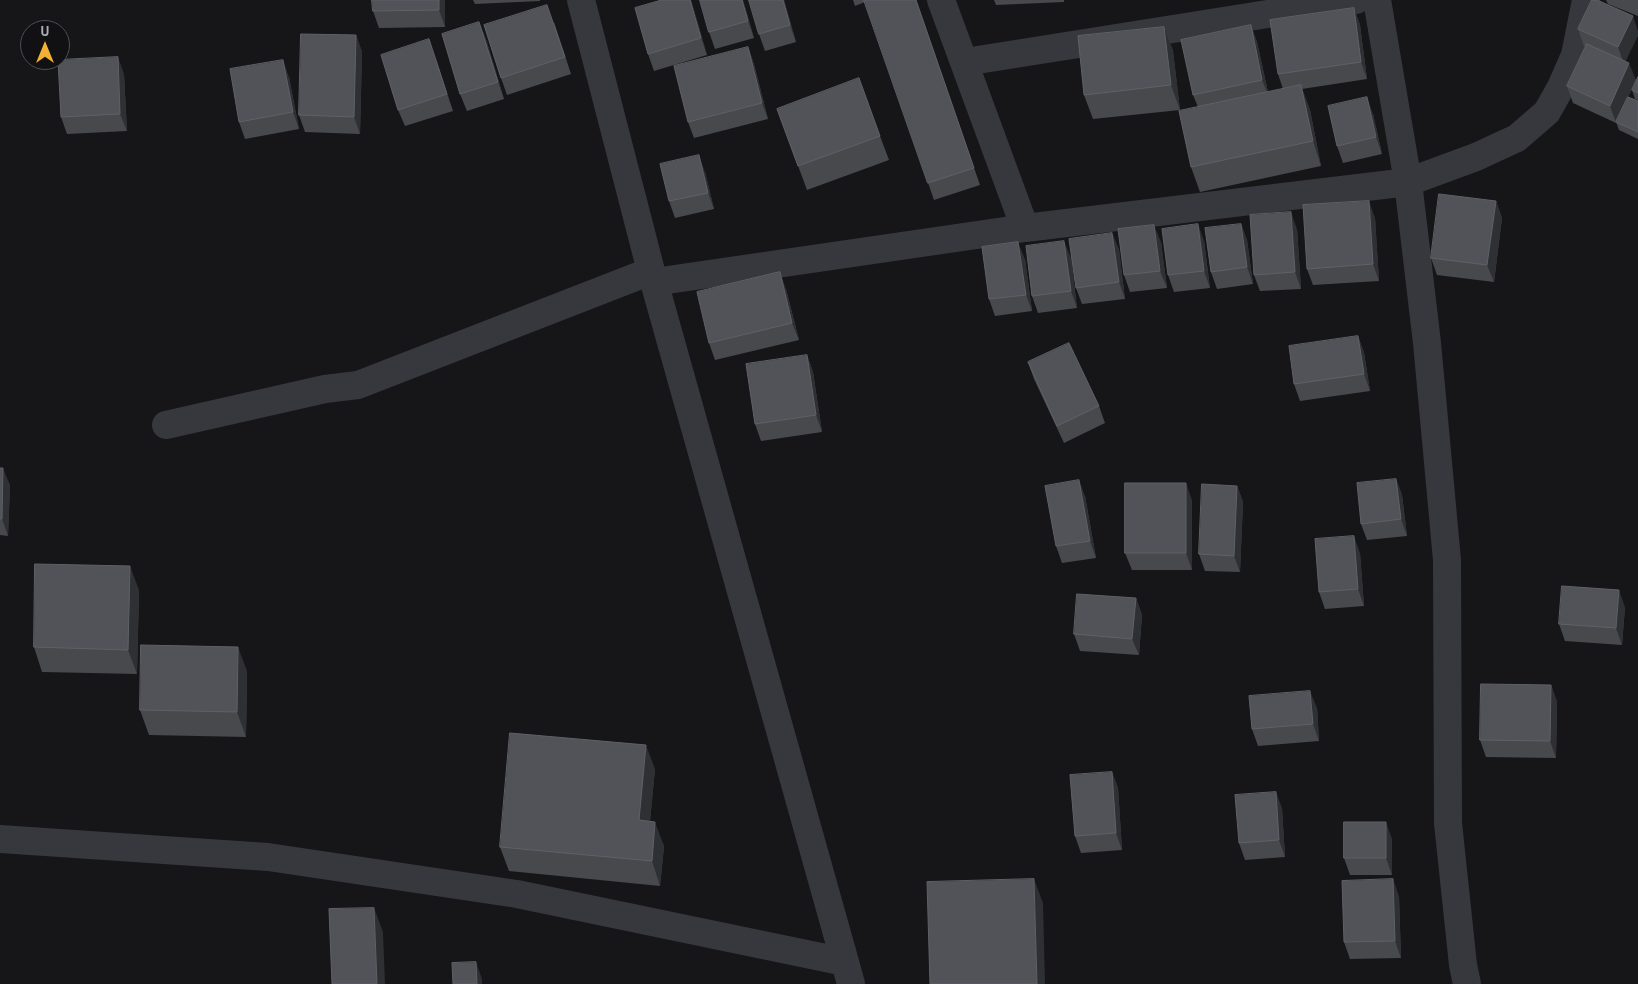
<!DOCTYPE html>
<style>
body{margin:0}
#map{position:relative;width:1638px;height:984px;overflow:hidden;background:#161618;font-family:"PT Sans",sans-serif}
canvas{display:block}
.north{position:absolute;left:20px;top:20px;width:50px;height:50px;box-sizing:border-box;background:#111113;border:1px solid #4d4f55;border-radius:50%;rotate:0deg;font-size:14px;font-weight:700;line-height:20px;text-align:center;color:#a8adb8}
.north::after{content:'';display:block;margin:auto;width:18px;height:22px;background:#f2b134;clip-path:polygon(50% 0,100% 100%,50% 72%,0 100%)}
</style>
<div id="map">
<canvas width="1638" height="984"></canvas>
<div class="north">U</div>
</div>
<script>
const ctx = document.querySelector('canvas').getContext('2d');
ctx.lineJoin = 'round';
function trace(path, color, width, dash) {
  ctx.strokeStyle = color;
  ctx.lineWidth = width;
  ctx.lineCap = dash ? 'butt' : 'round';
  ctx.setLineDash(dash || []);
  ctx.stroke(path);
}
function fillPath(path, color) {
  ctx.fillStyle = color;
  ctx.fill(path, 'evenodd');
}
trace(new Path2D(`
 M581,0L651,271L845,962
 M941,0L1025,228
 M1377,0L1408,182L1427,343L1447,560L1448,823L1463,965L1467,984
 M965,62L1356,0
 M654,282L1025,228L1408,182L1476,157L1517,138L1547,112L1561,87L1575,55L1586,0
 M166,425L325,389L358,385L651,271
 M0,839L268,857L517,894L845,962L851,984`), '#37383d', 28);
fillPath(new Path2D(`
 M445,0V27L379,28L373,11Z
 M473,0H540V1L475,4Z
 M659,0H691L707,55L654,71L648,54Z
 M700,0H743L754,38L715,49L709,32Z
 M749,0H784L796,42L765,51L759,34Z
 M853,0H916L980,185L934,200L865,2L855,6Z
 M994,0H1064V2L996,5Z
 M1606,0H1638V16L1608,4Z
 M1354,8L1360,25L1367,79L1302,89L1310,110L1321,166L1200,192L1191,167L1198,107L1193,95L1251,25L1257,42L1268,92L1283,89L1278,74Z
 M479,22L486,39L504,99L467,111L460,94Z
 M554,22L571,74L507,95L501,78Z
 M1164,27L1173,51L1180,110L1093,119L1084,95Z
 M1578,29L1638,31V35L1625,62L1636,80L1628,97L1638,101V139L1619,130L1616,122V123L1573,103L1567,86L1586,46H1584Z
 M356,35L362,52L360,134L305,132L299,115Z
 M748,47L754,64L768,119L694,138L688,122Z
 M435,56L453,111L405,126L398,110Z
 M124,74L127,131L67,134L61,117Z
 M289,77L299,129L245,139L239,122Z
 M1638,77V100L1635,99L1632,90Z
 M777,109L880,136L889,160L807,190Z
 M1373,114L1382,154L1343,163L1337,146Z
 M705,172L714,209L675,218L669,201Z
 M1496,201L1502,218L1494,282L1437,275L1431,258Z
 M1375,218L1379,281L1313,285L1307,269Z
 M1241,224L1247,240L1253,284L1217,289L1211,272Z
 M1297,229L1301,289L1260,291L1254,275Z
 M1112,233L1119,250L1125,299L1082,304L1076,288Z
 M1204,241L1210,288L1174,292L1168,275Z
 M1161,242L1167,288L1130,292L1124,275Z
 M1071,258L1077,308L1038,313L1032,296Z
 M1025,259L1032,311L995,316L989,299Z
 M786,289L799,340L715,360L709,343Z
 M1358,336L1364,353L1370,391L1300,401L1294,384Z
 M807,355L813,372L822,432L761,441L755,424Z
 M1028,362L1099,406L1105,423L1064,443L1034,379Z
 M0,468L10,485L8,536L0,535Z
 M1396,479L1402,495L1407,536L1367,540L1361,524Z
 M1237,486L1243,502L1240,572L1205,571L1199,554Z
 M1085,496L1096,558L1062,563L1056,546Z
 M1192,500V570H1132L1125,553Z
 M1360,553L1364,606L1325,609L1319,592Z
 M139,590L137,674L42,672L34,647Z
 M1136,598L1142,615L1139,655L1080,651L1074,634Z
 M1625,607L1622,645L1565,641L1559,624Z
 M247,671L246,737L149,735L140,710Z
 M1551,685L1557,702L1556,758L1486,757L1480,740Z
 M1317,708L1319,741L1258,746L1252,729Z
 M655,769L650,821L664,846L660,886L509,871L500,847Z
 M1112,772L1118,788L1122,850L1081,853L1075,836Z
 M1282,808L1285,857L1245,860L1239,843Z
 M1392,839V875H1350L1344,858Z
 M1399,896L1401,958L1350,959L1344,942Z`), '#47494d');
fillPath(new Path2D(`
 M439,0H445V27L439,10Z
 M690,0L694,10L707,55L701,38Z
 M742,0H743L754,38L748,21Z
 M783,0H784L796,42L790,25Z
 M1354,8L1360,25L1367,79L1361,62Z
 M1633,16L1638,31V35L1624,64L1618,47Z
 M479,22L486,39L504,99L498,82Z
 M1251,25L1257,42L1269,97L1262,80Z
 M1164,27L1173,51L1180,110L1171,85Z
 M356,35L362,52L360,134L354,117Z
 M429,39L435,56L453,111L447,94Z
 M748,47L754,64L768,119L762,103Z
 M118,57L124,74L127,131L120,114Z
 M283,60L289,77L299,129L293,112Z
 M1629,63L1636,80L1616,123L1610,106Z
 M1301,85L1310,110L1321,166L1313,141Z
 M1367,97L1373,114L1382,154L1376,137Z
 M699,155L705,172L714,209L708,193Z
 M1369,201L1375,218L1379,281L1373,264Z
 M1496,201L1502,218L1494,282L1487,265Z
 M1291,212L1297,229L1301,289L1295,272Z
 M1198,224L1204,241L1210,288L1204,271Z
 M1241,224L1247,240L1253,284L1247,267Z
 M1154,225L1161,242L1167,288L1160,271Z
 M1112,233L1119,250L1125,299L1119,282Z
 M1064,241L1071,258L1077,308L1071,291Z
 M1018,242L1025,259L1032,311L1026,295Z
 M780,272L786,289L799,340L792,323Z
 M1358,336L1364,353L1370,391L1364,374Z
 M807,355L813,372L822,432L816,415Z
 M3,468L10,485L8,536L2,519Z
 M1396,479L1402,495L1407,536L1401,519Z
 M1079,480L1085,496L1096,558L1090,541Z
 M1186,483L1192,500V570L1186,553Z
 M1237,486L1243,502L1240,572L1234,556Z
 M1354,536L1360,553L1364,606L1358,589Z
 M130,566L139,590L137,674L128,650Z
 M1619,590L1625,607L1622,645L1616,628Z
 M1136,598L1142,615L1139,655L1132,639Z
 M238,647L247,671L246,737L237,712Z
 M1551,685L1557,702L1556,758L1550,741Z
 M1310,691L1317,708L1319,741L1313,724Z
 M646,745L655,769L648,844L639,820Z
 M1112,772L1118,788L1122,850L1116,833Z
 M1276,792L1282,808L1285,857L1279,840Z
 M655,822L664,846L660,886L652,861Z
 M1386,822L1392,839V875L1386,858Z
 M1034,879L1043,903L1045,984H1037Z
 M1393,879L1399,896L1401,958L1395,941Z
 M374,908L383,932L385,984H377Z
 M476,962L482,979V984H477Z`), '#2f3033');
const building = new Path2D(`
 M372,0H439V10L373,11Z
 M662,0H690L701,38L648,54L635,8Z
 M700,0H742L748,21L709,32Z
 M749,0H783L790,25L759,34Z
 M864,0H916L974,168L928,183Z
 M1592,0H1597L1633,16L1618,47L1578,29Z
 M547,5L565,57L501,78L484,25Z
 M1354,8L1361,62L1278,74L1270,20Z
 M479,22L498,82L460,94L442,34Z
 M1251,25L1262,80L1193,95L1181,40Z
 M1164,27L1171,85L1084,95L1078,36Z
 M301,34L356,35L354,117L299,115Z
 M429,39L447,94L398,110L381,55Z
 M1587,44L1629,63L1610,106L1567,86Z
 M748,47L762,103L688,122L674,66Z
 M118,57L120,114L61,117L58,60Z
 M283,60L293,112L239,122L230,69Z
 M1638,77V93L1632,90Z
 M859,78L880,136L798,166L777,109Z
 M1301,85L1313,141L1191,167L1179,111Z
 M1367,97L1376,137L1337,146L1328,106Z
 M1628,97L1638,101V132L1616,122Z
 M699,155L708,193L669,201L660,164Z
 M1439,194L1496,201L1487,265L1431,258Z
 M1369,201L1373,264L1307,269L1303,205Z
 M1291,212L1295,272L1254,275L1250,215Z
 M1198,224L1204,271L1168,275L1162,229Z
 M1241,224L1247,267L1211,272L1205,228Z
 M1154,225L1160,271L1124,275L1118,229Z
 M1112,233L1119,282L1076,288L1069,239Z
 M1064,241L1071,291L1032,296L1026,246Z
 M1018,242L1026,295L989,299L982,247Z
 M780,272L792,323L709,343L697,292Z
 M1358,336L1364,374L1294,384L1289,346Z
 M1069,343L1099,406L1057,426L1028,362Z
 M807,355L816,415L755,424L746,364Z
 M0,468H3L2,519H0Z
 M1396,479L1401,519L1361,524L1357,483Z
 M1079,480L1090,541L1056,546L1045,486Z
 M1125,483H1186V553H1125Z
 M1202,484L1237,486L1234,556L1199,554Z
 M1354,536L1358,589L1319,592L1315,539Z
 M35,564L130,566L128,650L34,647Z
 M1562,586L1619,590L1616,628L1559,624Z
 M1077,594L1136,598L1132,639L1074,634Z
 M141,645L238,647L237,712L140,710Z
 M1481,684L1551,685L1550,741L1480,740Z
 M1310,691L1313,724L1252,729L1249,696Z
 M510,733L646,745L639,820L655,822L652,861L500,847Z
 M1112,772L1116,833L1075,836L1070,775Z
 M1276,792L1279,840L1239,843L1235,795Z
 M1344,822H1386V858H1344Z
 M1034,879L1037,984H930L927,882Z
 M1393,879L1395,941L1344,942L1342,881Z
 M374,908L377,984H332L329,909Z
 M476,962L477,984H453L452,963Z`);
fillPath(building, '#525359');
trace(building, '#5f6168', 1);
</script>
